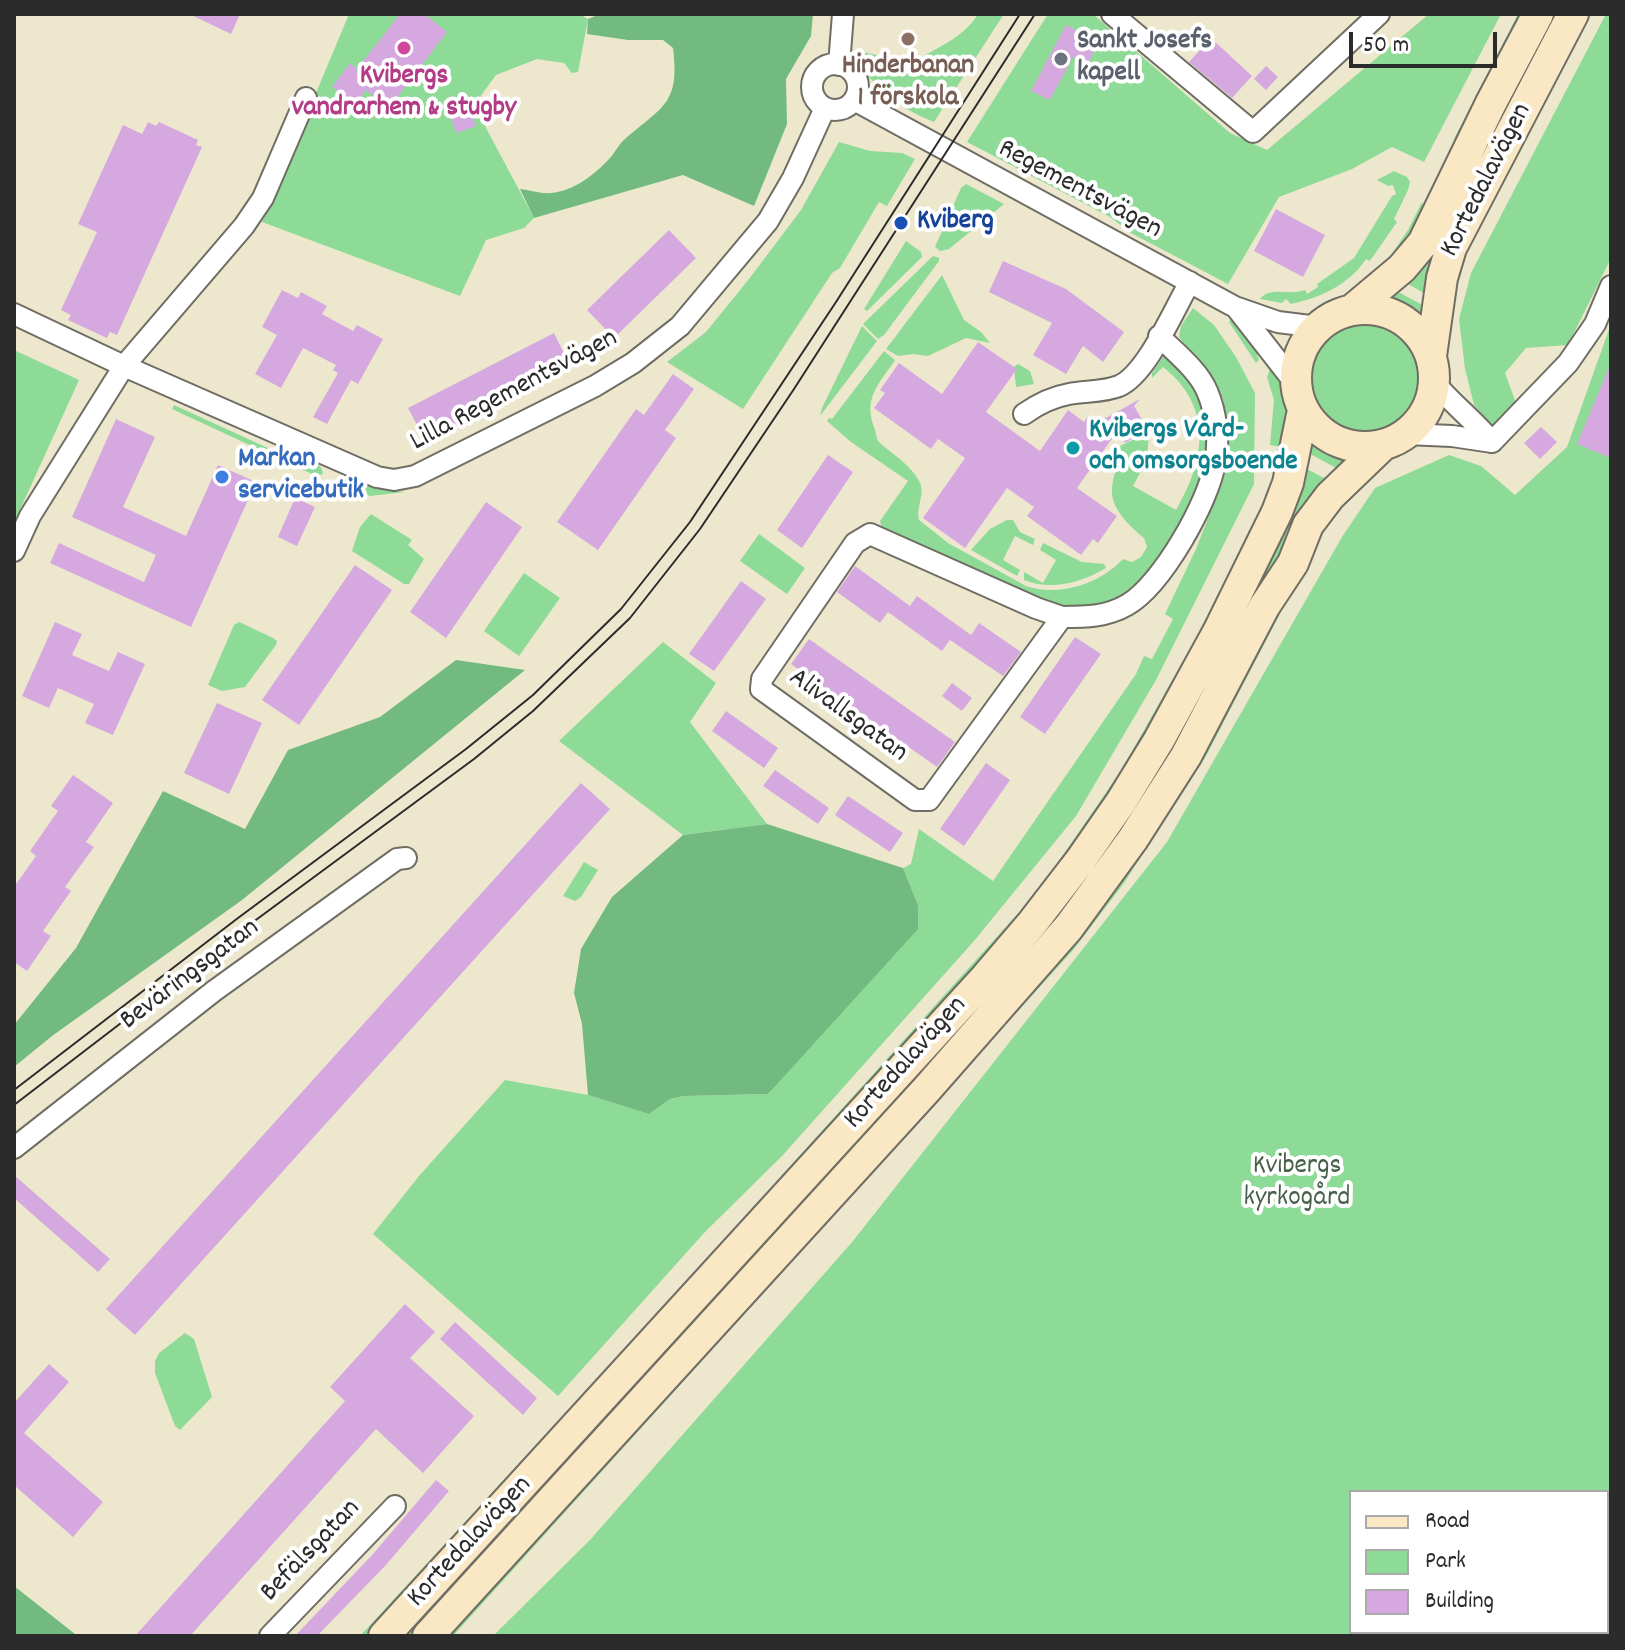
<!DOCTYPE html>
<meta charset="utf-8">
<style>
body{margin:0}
#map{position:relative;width:1625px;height:1650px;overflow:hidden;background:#ede8cd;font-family:Dekko,sans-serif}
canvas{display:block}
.frame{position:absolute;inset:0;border:16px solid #2b2b2b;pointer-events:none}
.legend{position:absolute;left:1349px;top:1490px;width:260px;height:144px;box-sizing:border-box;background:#fff;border:2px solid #aaa;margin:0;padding:10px 14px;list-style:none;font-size:24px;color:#2b2b2b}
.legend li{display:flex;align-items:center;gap:16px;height:40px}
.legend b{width:40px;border:2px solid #aaa}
.scale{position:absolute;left:1349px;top:32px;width:148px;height:36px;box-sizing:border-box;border:4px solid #2b2b2b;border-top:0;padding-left:10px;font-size:24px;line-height:28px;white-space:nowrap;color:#2b2b2b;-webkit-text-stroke:6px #fff;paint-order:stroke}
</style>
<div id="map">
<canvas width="1625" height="1650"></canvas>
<div class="frame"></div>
<ul class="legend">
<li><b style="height:10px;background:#fae7c3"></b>Road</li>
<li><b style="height:22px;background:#8eda97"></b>Park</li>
<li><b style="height:22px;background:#d5a9e0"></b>Building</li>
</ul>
<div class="scale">50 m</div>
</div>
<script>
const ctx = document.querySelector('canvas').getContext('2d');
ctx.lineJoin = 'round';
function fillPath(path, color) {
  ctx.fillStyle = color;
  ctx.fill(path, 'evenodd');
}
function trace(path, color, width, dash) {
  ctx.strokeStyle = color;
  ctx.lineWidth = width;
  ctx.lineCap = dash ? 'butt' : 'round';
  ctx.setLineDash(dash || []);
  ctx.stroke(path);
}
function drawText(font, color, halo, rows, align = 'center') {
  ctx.font = font + ' Dekko,sans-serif';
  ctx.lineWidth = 8;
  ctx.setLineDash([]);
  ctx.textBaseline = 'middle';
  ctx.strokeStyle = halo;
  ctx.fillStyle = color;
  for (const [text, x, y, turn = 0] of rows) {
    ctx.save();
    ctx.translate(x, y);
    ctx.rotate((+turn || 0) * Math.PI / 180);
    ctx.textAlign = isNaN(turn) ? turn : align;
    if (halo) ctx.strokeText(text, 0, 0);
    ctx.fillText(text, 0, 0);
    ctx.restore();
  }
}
fillPath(new Path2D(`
 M349,14H579L588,19L578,72L572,73L564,63L537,59L496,75L477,101L485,126L534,218L524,228L486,240L460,296L262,222Z
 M978,14H1004L934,122C901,109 887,96 863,71V52L912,63C935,48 963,39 978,14Z
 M1048,14H1093L1230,133L1267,150L1429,14H1501L1424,162L1392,147L1352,169L1279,197L1228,284L1131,233L1110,217L967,142Z
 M1518,14H1525L1458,142L1454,139Z
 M1550,14H1560L1429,296L1401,280Z
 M1585,14H1591L1511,169L1506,166Z
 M1606,14H1611V258L1568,345L1526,348L1505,373L1516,403L1494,427L1474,405L1465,369L1459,319L1471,273Z
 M839,142L870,151L902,153L915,159L887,206L879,202L840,268L832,273L743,409L667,362L706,332L749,279L801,210Z
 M1394,171L1407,177L1410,182L1408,190L1394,219L1397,222L1372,258L1369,261L1366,259C1350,284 1320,298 1291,304L1286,299L1282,303L1260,299C1270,286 1289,296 1305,290L1307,294L1318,287L1317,284L1354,258L1392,196L1396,194L1393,185L1388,186L1377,180Z
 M966,184L1004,204L949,249L940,251L935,247L961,188Z
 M1422,202C1434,228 1402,248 1385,264L1408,230Z
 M906,241L921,252L922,257L867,311L864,309Z
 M933,256L939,258V261L884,335L878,339L863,324Z
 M942,275L964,320L981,332L990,343L966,338L928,356L914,354L898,356L886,349Z
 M1391,288L1428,308L1422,318L1386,300Z
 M1193,308L1214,325L1236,357L1255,393L1254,484L1156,680L1076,816L974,941L782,1156L704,1233L558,1396L373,1234L419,1176L505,1080L588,1095L649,1114L670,1099L684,1096L768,1094L918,905L903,868L911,864L919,829L993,881L1136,674L1144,656L1152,659L1173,619L1165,614L1196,549L1231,459L1223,399L1179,337L1181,326Z
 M1231,319L1263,351L1257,355L1259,360L1256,363L1229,322Z
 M1307 379a59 59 0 1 1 118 0a59 59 0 1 1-118 0Z
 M1611,324V1636H493L590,1540L853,1241L1167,842L1342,537L1375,488L1449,455L1481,466L1515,495L1567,447ZM1351,1492H1607V1632H1351Z
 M862,326L877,341L820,416L822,408Z
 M14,350L79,380L14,523Z
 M884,351L895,360C879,384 863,398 874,427C877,434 875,439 881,444C893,454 913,467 920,483C925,494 916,507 919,520L948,543L1026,586C1059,597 1100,584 1123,559L1132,562L1141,557L1147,547L1144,538C1133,529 1111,510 1112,491C1112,477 1119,464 1120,446L1149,432L1147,460L1133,486L1176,510C1205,461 1214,407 1163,367L1152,378V373L1165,354L1185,374L1198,393L1205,413L1210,450L1201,485L1158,567L1117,601L1096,608L1054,604L882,528L880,521L908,481L851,442L827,421L829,418L832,419Z
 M1018,364L1030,371L1034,384L1016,387L1014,367Z
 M1271,366C1293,389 1289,419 1288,448L1270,445L1274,400L1267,377Z
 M174,405L294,460C305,462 320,458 323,473L321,475L312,474L172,409Z
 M1309,438L1322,448L1349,459L1338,469L1303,450Z
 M1301,466L1328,480L1161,775L1060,920L413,1636H400L1015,961Z
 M359,482L383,490L405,492L370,496L345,487Z
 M1335,508L1206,756L1124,883L1074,949L453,1636H445L1030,992L1253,648Z
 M371,514L412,540L408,545L424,559L409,584H404L352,551L360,527Z
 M1007,520H1013L1020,532L1035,539L1033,545L1015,536L1003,560L1020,570L1017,576L971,550L990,529Z
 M759,534L805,568L787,594L740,561Z
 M1043,543L1082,562L1104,564L1106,568C1080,583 1052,591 1024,580V572L1043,583L1056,560L1040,550Z
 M524,573L560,598L519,656L484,631Z
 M239,622L273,638L277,641L276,645L245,687L222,691L208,685L234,625Z
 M1201,629L1203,630L1160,714L1085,834L971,976L380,1622L367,1636H360L631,1343L1020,911L1050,874L1122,769Z
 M663,642L716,683L690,722L767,824L683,835L559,741Z
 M584,862L598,870L581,897L575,901L563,896Z
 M185,1333L194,1339L212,1397L180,1430L175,1426L155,1373V1361L159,1353Z`), '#8eda97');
fillPath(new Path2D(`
 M600,14H813L811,36L786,79L787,124L754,206L683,175L534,218L520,189C530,190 541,194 551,193C574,191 594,175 609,159C615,153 618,145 625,139C663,106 680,104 673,48L663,40H628L587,34L588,19Z
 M456,660L525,670L242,900L52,1036L14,1067V1025L76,948L163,791L245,829L288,750L380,717Z
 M767,824L903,868L918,905V929L768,1094L684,1096L670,1099L649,1114L588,1095L582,1024L574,993L581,949L612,897L683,835Z
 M14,1586L75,1634L73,1636H14Z`), '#72ba80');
fillPath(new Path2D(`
 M189,14H240L231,34Z
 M400,14H424L447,32L389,108L366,90L355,104L332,87L350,63L357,69Z
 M1066,25L1085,35L1081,43L1094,50L1088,64L1073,57L1050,100L1031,91Z
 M1211,38L1252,76L1232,98L1189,62Z
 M1266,66L1278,77L1266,90L1254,79Z
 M467,102L476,126L456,133L448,109Z
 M148,122L156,126L159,122L198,140L196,145L202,147L117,335L110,332L107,338L68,320L71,315L61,310L97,232L78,224L123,125L142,134Z
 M1276,209L1325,235L1303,277L1254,251Z
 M669,230L696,258L614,338L587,310Z
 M1003,261L1066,289L1124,332L1103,362L1083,346L1066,374L1033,355L1052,323L989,292Z
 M282,290L298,298L301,292L327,306L322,314L353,331L357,325L383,339L358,384L351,380L327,424L313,417L338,373L333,370L336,365L303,348L281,388L255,374L277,335L262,327Z
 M554,333L571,368L426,442L408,408Z
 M978,342L1017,369L986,412L1040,451L1068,410L1084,422L1087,418L1095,424L1140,399L1134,406L1148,430L1125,443L1118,430L1077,488L1117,516L1098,543L1093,539L1081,555L1027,516L1034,507L1007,488L965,548L923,518L965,458L938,439L931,449L874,408L885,393L880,390L899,363L942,394Z
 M1611,363V458L1577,444Z
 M673,374L694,389L665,430L676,438L598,550L557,522L636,409L644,415Z
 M116,419L155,437L123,507L186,536L218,465L256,482L191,627L50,563L59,543L144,582L156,555L72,517Z
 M1541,427L1557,442L1540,459L1524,443Z
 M828,455L853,472L802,548L777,530Z
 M295,498L315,507L297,546L278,537Z
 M486,502L522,527L446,638L410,612Z
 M355,565L392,590L299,725L262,700Z
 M855,566L910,606L917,596L971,635L979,623L1021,652L1003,676L950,640L942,651L888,612L880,623L837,592Z
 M741,581L766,599L714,671L689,654Z
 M55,622L82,634L72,655L109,671L118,652L145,664L113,735L85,723L94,704L58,688L49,708L22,696Z
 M1075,637L1101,654L1045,734L1020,717Z
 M809,639L955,742L937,767L791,664Z
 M952,683L972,698L962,711L942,696Z
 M217,703L262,723L229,794L184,773Z
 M726,711L778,748L764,768L712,731Z
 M986,763L1010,780L964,846L940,829Z
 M775,770L829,808L818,824L763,786Z
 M73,775L113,803L86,842L94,847L65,887L71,891L43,931L51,936L27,971L14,962V887L36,856L30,851L58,811L51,806Z
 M581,783L610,809L135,1335L106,1309Z
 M848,796L903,833L890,852L835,815Z
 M14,1175L110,1259L98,1272L14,1198Z
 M405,1304L435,1332L410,1358L474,1416L423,1473L376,1429L190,1636H135L345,1401L330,1387Z
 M455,1322L537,1398L523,1415L440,1339Z
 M49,1364L69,1382L24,1433L103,1502L73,1537L14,1485V1403Z
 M436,1480L449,1491L386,1565L317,1636H295L373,1554Z`), '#d5a9e0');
const minor = new Path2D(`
 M1112,14L1253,132L1379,14
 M812 87a23 23 0 1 1 46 0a23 23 0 1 1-46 0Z
 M839,65L843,14
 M854,100L1235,307L1278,322L1318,327
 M1238,310L1295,383
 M14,314L124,366L377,477L394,480L415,476L595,386L633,363L680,326L768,221L793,178L825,108
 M1434,382C1452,404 1474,420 1492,442
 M1024,414C1038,404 1052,397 1069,394C1086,391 1104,392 1119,386C1147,374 1174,309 1190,282
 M1406,434L1452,436L1492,442
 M1492,442L1568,363L1595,324L1611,286
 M870,534L1036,608L1062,617L929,800H915L761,689L762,679L855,543Z
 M14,551L30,516L124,366L244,226L263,198L306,98
 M1062,617C1086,617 1106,617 1127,605C1162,585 1209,501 1215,463C1220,440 1216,412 1207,391C1198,370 1175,352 1159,336
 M14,1148L214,991L397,859L406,858
 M270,1636L395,1506`);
const secondary = new Path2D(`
 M1296 378a69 69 0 1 1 138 0a69 69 0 1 1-138 0Z
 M1352,310L1402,268L1423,243L1491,103L1538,14
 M1431,356L1442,278L1451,248L1573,14
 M384,1636L986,977L1033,922L1080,861L1121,802L1159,740L1218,632L1277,512L1288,483L1303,410
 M428,1636L927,1089L1069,927L1133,839L1186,756L1264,607L1293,563L1308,525L1330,496L1382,446`);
trace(minor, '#6f6d64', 24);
trace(secondary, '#6f6d64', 34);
trace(minor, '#fff', 20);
trace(secondary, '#fae7c3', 30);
trace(new Path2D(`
 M14,1090L238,918L466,749L533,695L621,609L690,522L836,302L1020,14
 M14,1105L245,928L474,759L533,711L630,618L700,529L794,389L1035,14`), '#2b2b2b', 2);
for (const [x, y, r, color] of [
 [908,39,8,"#8d6e63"],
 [404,48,8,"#d1479c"],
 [1061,59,8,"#6b7280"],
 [901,223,8,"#1a4fb4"],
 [1073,448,8,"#0f9aa8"],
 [222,477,8,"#3f7fe0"]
]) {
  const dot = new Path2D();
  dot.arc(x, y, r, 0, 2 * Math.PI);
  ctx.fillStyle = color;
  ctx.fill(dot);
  trace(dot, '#fff', 3);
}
drawText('bold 28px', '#5b616d', '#fff', [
 ["Sankt Josefs",1077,43],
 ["kapell",1077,75]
], 'left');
drawText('bold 28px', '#785e54', '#fff', [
 ["Hinderbanan",908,68],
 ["1 förskola",908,100]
]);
drawText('bold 28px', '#b23c85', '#fff', [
 ["Kvibergs",404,78],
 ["vandrarhem & stugby",404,110]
]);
drawText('28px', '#2b2b2b', '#fff', [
 ["Kortedalavägen",1488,181,-63],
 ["Regementsvägen",1079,191,28],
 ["Lilla Regementsvägen",515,392,-28],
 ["Alivallsgatan",847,717,36],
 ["Beväringsgatan",191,976,-37],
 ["Kortedalavägen",907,1064,-48],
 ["Kortedalavägen",471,1543,-47],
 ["Befälsgatan",312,1552,-46]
]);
drawText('bold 28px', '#164399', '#fff', [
 ["Kviberg",917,223]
], 'left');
drawText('bold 28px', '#0d838f', '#fff', [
 ["Kvibergs Vård-",1089,432],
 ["och omsorgsboende",1089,464]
], 'left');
drawText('bold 28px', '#366cbe', '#fff', [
 ["Markan",238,461],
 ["servicebutik",238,493]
], 'left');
drawText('28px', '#49604b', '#fff', [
 ["Kvibergs",1297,1168],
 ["kyrkogård",1297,1200]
]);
</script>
